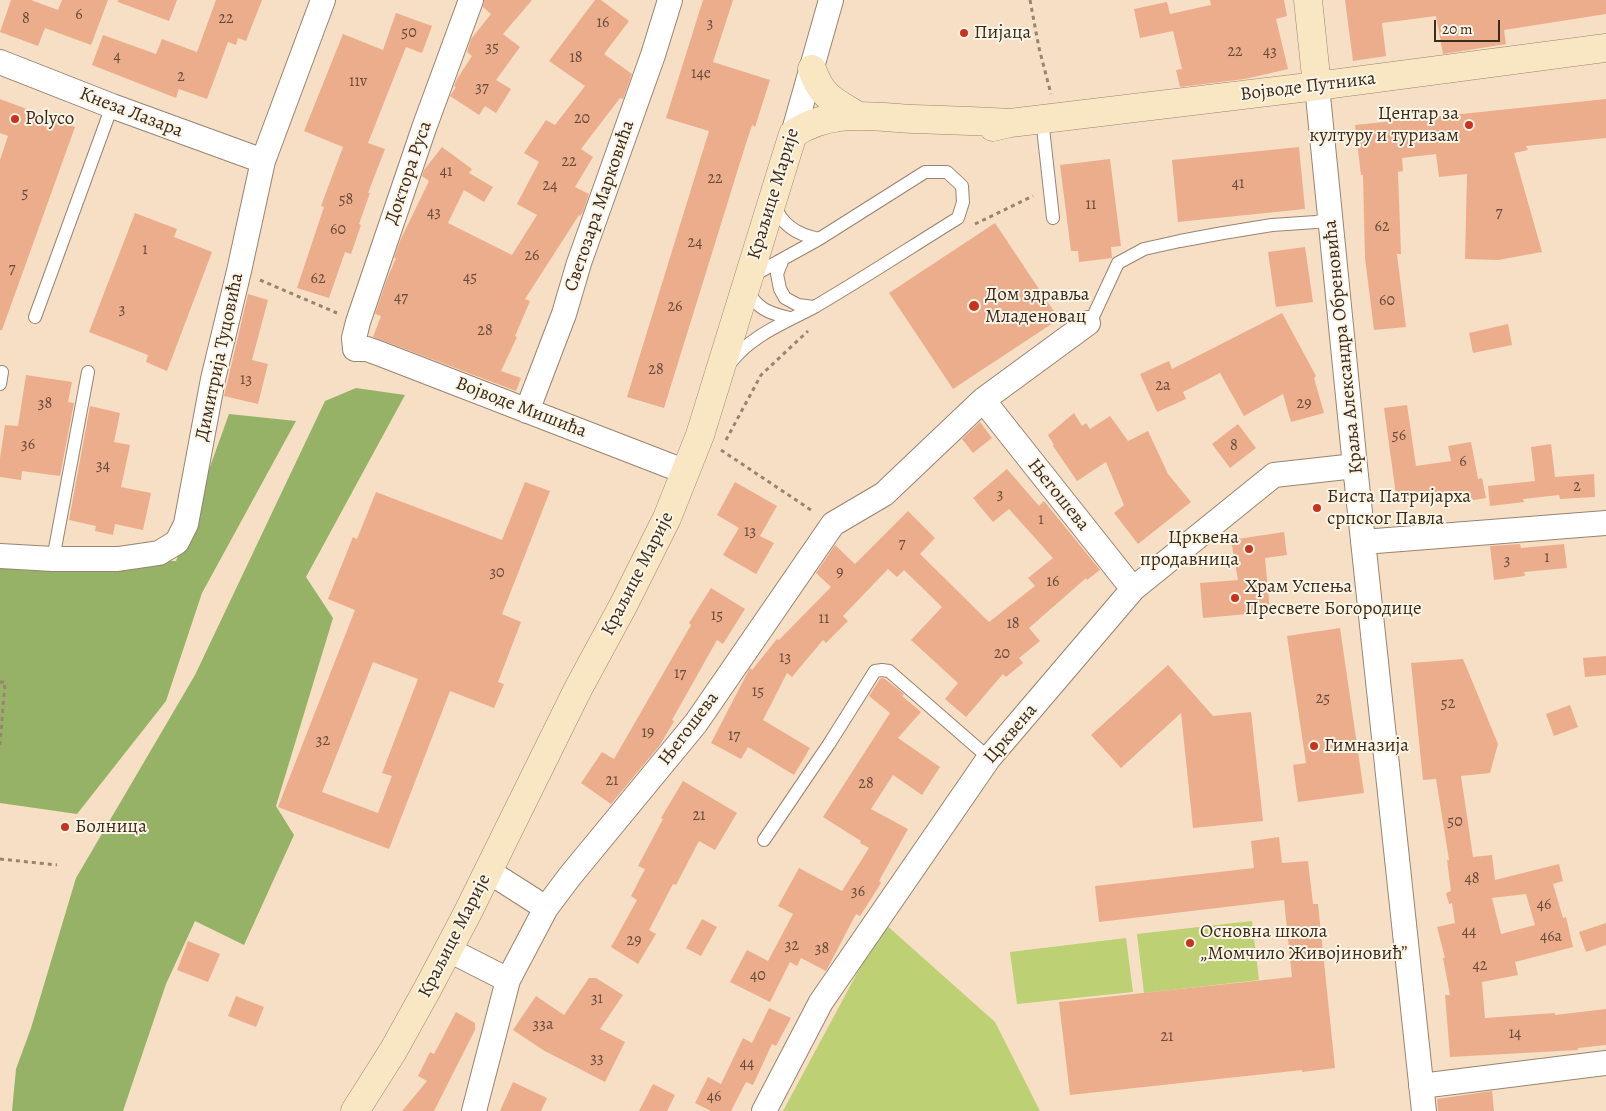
<!DOCTYPE html>
<meta charset="utf-8">
<style>
body{margin:0}
#map{position:relative;width:1606px;height:1111px;overflow:hidden;background:#f6dfc4;font-family:Alegreya,serif}
canvas{display:block}
.scale{position:absolute;left:1434px;top:20px;width:66px;height:22px;box-sizing:border-box;border:2px solid #3b2a1e;border-top:0;padding-left:6px;font-size:15px;line-height:18px;white-space:nowrap;color:#3b2a1e;-webkit-text-stroke:4px #fcf5e5;paint-order:stroke}
</style>
<div id="map">
<canvas width="1606" height="1111"></canvas>
<div class="scale">20 m</div>
</div>
<script>
const ctx = document.querySelector('canvas').getContext('2d');
ctx.lineJoin = 'round';
function fillPath(path, color) {
  ctx.fillStyle = color;
  ctx.fill(path, 'evenodd');
}
function trace(path, color, width, dash) {
  ctx.strokeStyle = color;
  ctx.lineWidth = width;
  ctx.lineCap = dash ? 'butt' : 'round';
  ctx.setLineDash(dash || []);
  ctx.stroke(path);
}
function drawText(font, color, halo, rows, align = 'center') {
  ctx.font = font + ' Alegreya,serif';
  ctx.lineWidth = 4;
  ctx.setLineDash([]);
  ctx.textBaseline = 'middle';
  ctx.strokeStyle = halo;
  ctx.fillStyle = color;
  for (const [text, x, y, turn = 0] of rows) {
    ctx.save();
    ctx.translate(x, y);
    ctx.rotate((+turn || 0) * Math.PI / 180);
    ctx.textAlign = isNaN(turn) ? turn : align;
    if (halo) ctx.strokeText(text, 0, 0);
    ctx.fillText(text, 0, 0);
    ctx.restore();
  }
}
fillPath(new Path2D(`
 M1252,921L1259,980L1144,993L1137,934Z
 M884,923L995,1022L1040,1111H783Z
 M1126,938L1133,992L1017,1004L1010,952Z`), '#bdd074');
fillPath(new Path2D(`
 M356,388L405,395L306,577L333,618L276,806L294,835L244,945L195,921L166,984L123,1111H12L16,1069L31,1028L76,878L195,675L325,401Z
 M229,414L296,421L202,593L166,701L77,814L0,803V559L176,561Z`), '#96b266');
fillPath(new Path2D(`
 M11,0H31L58,10L62,0H108L91,45L45,28L38,46L0,32Z
 M118,0H177L169,21L118,2Z
 M216,0H262L246,41L238,38L236,45L228,42L207,99L179,89L176,98L92,65L103,35L156,54L162,39L197,52Z
 M484,0H532L503,34L520,47L496,80L511,89L496,113L485,106L479,115L450,96L456,87L454,86L457,79L472,56L467,52L471,39L491,14L483,7Z
 M595,0H601L629,21L604,54L632,74L623,99L620,98L581,149L593,157L575,187L589,194L583,212L580,216L579,215L525,299L530,301L515,336L517,337L501,371L521,378L516,391L373,337L381,316L375,314L387,279L396,258H394L400,241L429,181L422,176L424,170L442,147L472,169L469,173L493,187L484,202L464,190L448,223L512,255L537,215L517,204L539,162L524,153L546,120L555,125L585,86L549,61Z
 M703,0H733L713,62L770,80L755,127L752,125L743,153L664,408L627,397L709,131L666,118Z
 M1210,0H1284L1287,16L1276,19L1288,69L1245,79L1180,87L1176,70L1182,69L1173,31L1140,38L1134,9L1167,2L1170,14L1211,5Z
 M1345,0H1606V14L1504,30L1506,44L1443,54L1436,16L1382,23L1386,56L1353,61Z
 M396,13L432,26L422,53L406,47L368,143L385,149L368,193H370L359,224L361,225L351,254L345,252L329,298L297,288L324,207L321,206L343,147L304,131L343,34L383,50Z
 M0,99L75,127L2,330H0V160L8,136L0,133Z
 M1606,99V138L1526,146L1528,150L1514,153L1542,252L1498,260L1465,259L1467,174L1439,177L1436,154L1402,158L1403,171L1398,172L1401,254H1397L1406,327L1374,330L1365,258L1363,175H1361L1355,125Z
 M1299,147L1305,209L1178,222L1172,160Z
 M1110,159L1121,246L1111,247L1112,258L1079,262L1078,251H1071L1060,165Z
 M135,213L177,229L174,237L212,252L167,371L146,362L148,355L89,332Z
 M995,223L1059,319L953,389L889,293Z
 M1305,247L1313,302L1276,307L1268,252Z
 M248,294L268,300L252,360L268,364L258,404L224,396Z
 M1282,313L1316,376L1314,378L1324,413L1291,422L1283,394L1244,416L1220,373L1183,392L1186,399L1157,412L1140,374L1169,361L1172,369Z
 M1508,324L1512,345L1473,353L1469,333Z
 M26,375L72,382L68,402L74,403L60,476L22,471L21,480L0,477V458L5,425L18,426Z
 M1407,405L1416,466L1451,461L1448,446L1471,442L1478,479L1482,478L1486,498L1456,503L1454,494L1397,502L1384,408Z
 M90,406L120,413L114,442L130,445L121,487L151,493L143,530L115,524L113,535L95,531L96,526L69,520Z
 M1074,413L1082,426L1086,423L1090,429L1110,416L1128,441L1148,431L1168,474L1191,502L1138,544L1114,513L1124,505L1106,462L1077,481L1053,446L1054,445L1048,435Z
 M980,422L992,438L973,453L962,439Z
 M1238,424L1256,448L1230,468L1212,444Z
 M1551,444L1555,477L1594,474L1595,497L1560,499L1559,495L1523,499L1524,502L1490,506L1488,486L1535,481L1531,447Z
 M1007,469L1039,506L1044,501L1100,570L1087,580L1086,578L1029,628L1040,641L1019,658L1023,663L1006,677L1003,674L966,717L945,699L958,683L911,640L942,607L904,570L897,577L888,569L843,616L848,621L826,643L823,640L792,677L787,673L763,720L810,748L794,775L748,747L741,759L711,743L750,668L752,670L777,639L779,640L831,587L816,573L835,545L855,564L908,511L935,538L920,554L989,622L1035,586L1028,578L1053,558L1009,509L993,522L973,498Z
 M525,482L550,491L502,614L521,622L498,682L504,684L494,708L450,691L389,849L278,807L355,610L328,599L353,537L357,539L376,492L502,540ZM373,662L418,679L382,773L392,776L378,813L322,792Z
 M735,482L777,506L760,536L774,543L756,574L723,555L739,528L717,515Z
 M1284,532L1287,555L1265,558L1270,612L1203,618L1200,583L1238,580L1231,540Z
 M1520,544L1521,548L1564,544L1567,568L1524,572L1525,576L1494,580L1490,546Z
 M711,588L745,609L723,644L717,640L672,720L674,721L660,745L611,804L581,783L602,752L614,759L691,625L689,623Z
 M1340,628L1364,793L1298,802L1293,765L1306,763L1287,636Z
 M1606,656V675L1585,677L1583,658Z
 M1463,659L1498,744L1490,773L1461,776L1473,857L1492,855L1495,880L1559,864L1563,881L1553,884L1563,918L1566,917L1573,947L1515,962L1518,975L1482,982L1485,1018L1555,1013V1015L1606,1009V1045L1578,1048V1050L1450,1057L1445,995H1450L1443,958H1445L1437,927L1455,923L1452,903L1449,904L1446,893L1451,891L1447,860H1449L1436,779L1423,780L1411,663ZM1526,894L1535,925L1501,934L1492,898Z
 M1168,665L1213,716L1251,712L1263,821L1193,828L1181,713L1121,768L1091,735Z
 M882,678L885,679L904,694L902,696L921,712L898,738L940,767L922,795L893,775L871,809L908,829L879,881L881,883L860,916L856,914L826,971L801,958L797,966L790,962L770,1002L730,982L747,950L768,961L793,914L778,906L799,868L842,891L869,848L860,843L861,841L823,817L890,713L869,696L880,679Z
 M1570,705L1578,727L1554,736L1546,714Z
 M683,781L737,813L715,850L699,841L676,885L673,884L649,930L656,934L638,964L611,947L637,900L631,896L645,869L638,866L663,819L661,818Z
 M1279,837L1282,863L1308,861L1313,904H1318L1335,1068L1302,1072V1070L1070,1095L1059,1002L1292,977L1284,900L1099,922L1095,886L1254,868L1251,841Z
 M702,919L717,927L701,956L686,948Z
 M1606,923V945L1586,952L1579,932Z
 M188,941L220,954L208,982L177,970Z
 M589,978H596L623,995L600,1029L625,1042L605,1082L543,1050L513,1030L536,996L564,1015Z
 M236,996L264,1007L256,1027L228,1016Z
 M769,1008L791,1018L776,1046L772,1044L753,1085L746,1082L731,1111H711L695,1103L708,1077L721,1084L743,1038L752,1043Z
 M456,1012L475,1023V1030L434,1111H402L427,1081L418,1076L430,1052L434,1054Z
 M513,1082L547,1098L541,1111H500Z
 M653,1084L675,1095L667,1111H639Z
 M1492,1091L1494,1111H1438L1437,1099Z`), '#ecad8d');
const lane = new Path2D(`
 M1042,119L1053,218
 M775,205C781,226 799,235 819,239
 M783,259L777,274L780,289L785,298L798,305L814,307
 M746,288C757,309 768,313 790,318
 M35,317L112,106
 M1088,323L1091,321L1118,263L1144,249L1180,241L1223,233L1272,225L1316,222L1331,219
 M731,362C753,334 785,323 816,306C864,278 911,247 958,218L963,202L962,186L947,172H925L819,239L752,276
 M0,384L2,372
 M53,559L88,372
 M764,840L829,744L875,671L882,670L889,671L989,758`);
const street = new Path2D(`
 M471,0L424,128L358,322L354,338L355,349H367L378,353L686,472
 M0,62L112,106L263,161
 M1317,86L1355,466L1424,1111
 M793,134L831,0
 M983,400L1133,589
 M527,411L564,314L579,263L653,55L670,0
 M1363,542L1606,523
 M0,556L53,559H118L159,553L177,542L186,524L213,379L239,271L263,161L323,0
 M488,871L546,908
 M449,950L508,980
 M1421,1086L1606,1063
 M474,1111L508,980L546,908L570,876L696,723L833,524L884,494L983,400L1088,323
 M764,1111L821,1002L989,758L1133,589L1274,475L1355,466`);
const secondary = new Path2D(`
 M1308,0L1317,86
 M812,69C821,96 833,101 857,115
 M993,127L1010,123L1317,86L1606,48
 M355,1111L393,1051L428,988L467,914L578,689L624,604L667,518L700,435L793,134C832,108 870,117 913,119C946,120 978,121 1010,123`);
trace(lane, '#988471', 14);
trace(street, '#988471', 26);
trace(secondary, '#988471', 29);
trace(new Path2D(`
 M1030,0L1039,48L1051,94
 M975,224L1033,196
 M260,280L337,313
 M726,440L761,375L808,331
 M721,450L814,512
 M0,682H5L0,745
 M0,859L57,865`), '#988471', 3, [4, 4]);
trace(lane, '#fff', 12);
trace(street, '#fff', 24);
trace(secondary, '#f9e7c3', 28);
for (const [x, y, r, color] of [
 [964,33,5,"#c8321e"],
 [15,119,5,"#c8321e"],
 [1469,125,5,"#c8321e"],
 [974,306,6,"#c8321e"],
 [1317,508,5,"#c8321e"],
 [1249,549,5,"#c8321e"],
 [1235,598,5,"#c8321e"],
 [1314,746,5,"#c8321e"],
 [65,827,5,"#c8321e"],
 [1190,943,5,"#c8321e"]
]) {
  const dot = new Path2D();
  dot.arc(x, y, r, 0, 2 * Math.PI);
  ctx.fillStyle = color;
  ctx.fill(dot);
  trace(dot, '#fcf5e5', 2);
}
drawText('16px', '#674b3a', null, [
 ["6",79,15],
 ["8",26,19],
 ["22",226,19],
 ["16",603,23],
 ["3",710,24],
 ["50",409,33],
 ["35",492,48],
 ["22",1235,52],
 ["43",1270,52],
 ["4",117,57],
 ["18",576,58],
 ["14e",701,74],
 ["2",181,77],
 ["11v",358,82],
 ["37",482,88],
 ["20",582,119],
 ["22",569,162],
 ["41",446,172],
 ["22",715,179],
 ["41",1238,184],
 ["24",550,186],
 ["5",25,194],
 ["58",346,200],
 ["11",1091,205],
 ["43",434,213],
 ["7",1499,213],
 ["62",1382,227],
 ["60",338,230],
 ["24",695,243],
 ["1",145,250],
 ["26",532,256],
 ["7",12,269],
 ["45",470,278],
 ["62",318,279],
 ["47",401,298],
 ["60",1387,301],
 ["26",675,307],
 ["3",122,310],
 ["28",485,331],
 ["28",656,370],
 ["13",246,380],
 ["2a",1163,386],
 ["38",45,404],
 ["29",1304,404],
 ["56",1399,436],
 ["36",28,445],
 ["8",1234,446],
 ["6",1463,462],
 ["34",103,466],
 ["2",1577,487],
 ["3",1000,495],
 ["1",1041,520],
 ["13",750,532],
 ["7",902,544],
 ["1",1547,558],
 ["3",1507,561],
 ["30",497,573],
 ["9",840,573],
 ["16",1053,582],
 ["15",717,616],
 ["11",824,619],
 ["18",1013,624],
 ["20",1002,654],
 ["13",785,658],
 ["17",680,674],
 ["15",758,692],
 ["25",1323,699],
 ["52",1448,704],
 ["19",648,733],
 ["17",734,736],
 ["32",323,741],
 ["21",612,781],
 ["28",866,784],
 ["21",699,816],
 ["50",1455,822],
 ["48",1472,879],
 ["36",858,892],
 ["46",1544,905],
 ["44",1469,932],
 ["46a",1551,937],
 ["29",634,941],
 ["32",792,946],
 ["38",822,949],
 ["42",1480,966],
 ["40",758,976],
 ["31",597,999],
 ["33a",543,1025],
 ["14",1515,1034],
 ["21",1167,1037],
 ["33",597,1059],
 ["44",747,1064],
 ["46",714,1097]
]);
drawText('19px', '#3b2a1e', '#fcf5e5', [
 ["Пијаца",974,33],
 ["Центар за",1459,114,"right"],
 ["културу и туризам",1459,136,"right"],
 ["Polyco",25,119],
 ["Дом здравља",985,295],
 ["Младеновац",985,317],
 ["Биста Патријарха",1327,497],
 ["српског Павла",1327,519],
 ["Црквена",1239,538,"right"],
 ["продавница",1239,560,"right"],
 ["Храм Успења",1245,587],
 ["Пресвете Богородице",1245,609],
 ["Гимназија",1324,746],
 ["Болница",75,827],
 ["Основна школа",1200,932],
 ["„Момчило Живојиновић”",1200,954]
], 'left');
drawText('19px', '#3b2a1e', '#fcf5e5', [
 ["Војводе Путника",1308,87,-7],
 ["Кнеза Лазара",131,113,21],
 ["Доктора Руса",409,173,-71],
 ["Краљице Марије",774,194,-73],
 ["Светозара Марковића",600,206,-71],
 ["Краља Александра Обреновића",1344,347,-96],
 ["Димитрија Туцовића",220,357,-78],
 ["Војводе Мишића",521,408,21],
 ["Његошева",1058,495,51],
 ["Краљице Марије",638,574,-63],
 ["Његошева",689,729,-53],
 ["Црквена",1011,734,-50],
 ["Краљице Марије",455,936,-63]
]);
</script>
